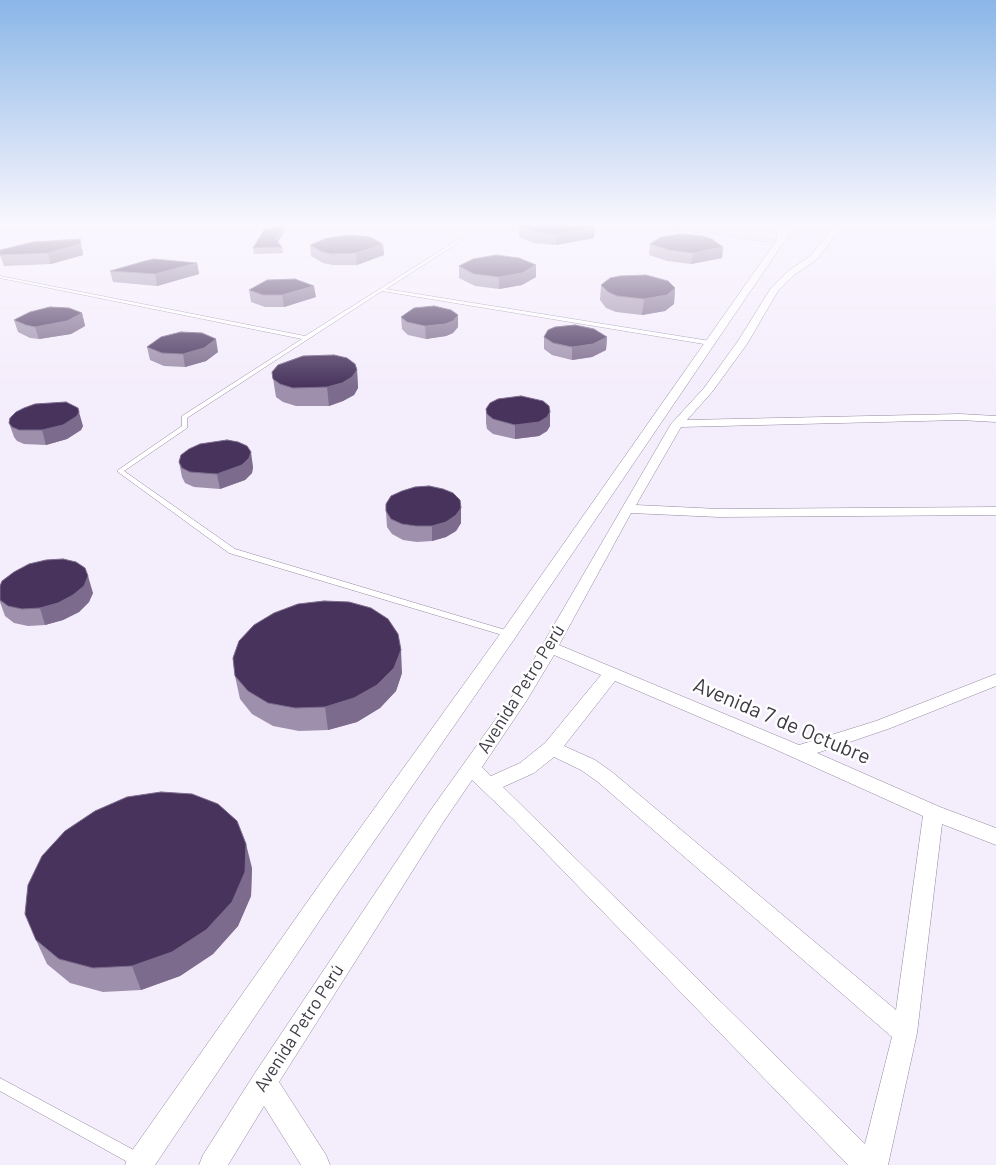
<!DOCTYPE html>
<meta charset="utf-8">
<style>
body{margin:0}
canvas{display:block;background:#f4edfc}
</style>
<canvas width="996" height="1165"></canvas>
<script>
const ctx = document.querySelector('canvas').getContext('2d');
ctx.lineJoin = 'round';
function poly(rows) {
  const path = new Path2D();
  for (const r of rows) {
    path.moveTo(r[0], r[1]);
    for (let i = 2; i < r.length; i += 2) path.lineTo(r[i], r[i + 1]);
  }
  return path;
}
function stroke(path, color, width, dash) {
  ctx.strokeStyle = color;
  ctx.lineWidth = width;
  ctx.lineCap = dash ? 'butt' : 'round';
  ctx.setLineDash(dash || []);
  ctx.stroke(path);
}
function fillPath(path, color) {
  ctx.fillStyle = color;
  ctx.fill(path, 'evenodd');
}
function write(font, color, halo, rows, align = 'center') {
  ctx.font = font + ' Barlow,sans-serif';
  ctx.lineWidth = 5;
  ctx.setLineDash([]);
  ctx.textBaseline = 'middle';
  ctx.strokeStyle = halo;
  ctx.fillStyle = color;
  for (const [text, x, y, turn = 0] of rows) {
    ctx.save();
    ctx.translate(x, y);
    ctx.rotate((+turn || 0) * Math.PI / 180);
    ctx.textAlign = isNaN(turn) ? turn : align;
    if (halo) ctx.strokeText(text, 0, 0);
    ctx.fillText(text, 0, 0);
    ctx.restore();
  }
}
const service = poly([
 [483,224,487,224,386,289,710,341,713,343,710,345,382,291,187,418,187,428,124,471,235,549,512,632,513,634,509,637,229,553,118,472,118,470,182,426,182,416,302,339,0,278,0,276,305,336,483,224],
 [635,224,643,224,778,241,775,224,779,224,782,242,780,243,635,224],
 [0,1078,143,1155,145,1160,143,1165,133,1165,0,1091,0,1078]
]);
const minor = poly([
 [788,224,796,224,515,638,338,893,155,1165,125,1165,129,1155,322,881,503,630,788,224],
 [833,224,841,224,837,234,816,260,794,275,778,291,747,344,712,392,687,420,960,414,996,416,996,422,960,420,681,427,636,505,719,509,996,507,996,515,719,517,631,513,559,645,799,745,876,721,996,674,996,686,888,729,817,753,940,807,996,828,996,845,942,824,917,1033,888,1165,848,1165,514,820,472,780,444,821,279,1082,326,1155,330,1165,301,1165,264,1106,228,1165,199,1165,203,1155,255,1073,430,811,515,692,671,424,704,388,738,341,771,288,788,271,810,256,830,232,833,224],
 [554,655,601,675,545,743,520,763,491,776,482,767,527,700,554,655],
 [615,681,770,747,923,816,896,1010,612,772,595,760,564,746,615,681],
 [554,757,581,770,598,782,892,1037,865,1144,503,787,534,773,554,757]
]);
const wall = poly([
 [283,226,284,232,278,242,282,247,283,253,254,254,253,248],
 [519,226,595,227,594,238,556,245,534,243,519,237],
 [383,244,384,255,357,265,333,265,323,263,311,256,310,245],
 [650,244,723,247,722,258,691,264,667,261,649,255],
 [83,250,83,255,51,264,4,266,0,255],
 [197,263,199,274,157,286,113,282,110,271],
 [459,266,536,277,522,285,499,289,475,286,459,278],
 [601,285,675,288,674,304,665,311,642,315,616,312,606,308,600,300],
 [249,290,316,297,284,307,265,307,251,302],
 [82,313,85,326,71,334,39,339,30,338,18,332,14,320],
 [458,315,458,327,453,333,446,336,426,339,408,335,402,329,401,317],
 [544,337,607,337,606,350,592,357,572,360,552,355,544,349],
 [147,347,218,352,206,361,185,367,164,366,150,360],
 [357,370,358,388,354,395,343,401,329,406,296,406,283,402,276,397,272,372],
 [486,409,550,426,547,431,539,436,515,439,493,434,487,429,486,423],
 [9,423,83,426,81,430,67,439,46,445,24,444,17,441,14,437],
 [179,462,253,467,252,473,245,480,220,489,194,487,185,483,182,477],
 [461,508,461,523,456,531,446,537,432,541,417,542,403,540,392,534,387,527,386,511],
 [0,586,93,593,89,602,79,612,63,620,45,625,28,626,14,623,5,616,0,602],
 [402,673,396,691,380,708,357,722,328,730,299,731,273,726,252,714,240,699,235,676],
 [252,868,251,896,238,926,213,954,180,976,141,990,103,992,70,983,47,964,36,940]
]);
const shadedWall = poly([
 [283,226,284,232,276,246,275,239],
 [595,227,594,238,556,245,556,234],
 [80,239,83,255,51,264,48,253],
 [383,244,384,255,357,265,356,253],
 [723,247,722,258,691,264,693,253],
 [197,263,199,274,157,286,155,274],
 [536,265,536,277,522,285,499,289,499,277],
 [314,286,316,297,284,307,282,295],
 [675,288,674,304,665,311,642,315,644,299],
 [82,313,85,326,71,334,39,339,35,327],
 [458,315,458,327,453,333,446,336,426,339,425,326],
 [607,337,606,350,592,357,572,360,572,347],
 [216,339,218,352,206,361,185,367,183,354],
 [357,370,358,388,354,395,343,401,329,406,327,387],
 [79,412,83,426,81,430,67,439,46,445,42,430],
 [550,412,550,426,547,431,539,436,515,439,515,425],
 [251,452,253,467,252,473,245,480,220,489,217,474],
 [461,508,461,523,456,531,446,537,432,541,432,526],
 [88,576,93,593,89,602,79,612,63,620,45,625,40,608],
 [401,650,402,673,396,691,380,708,357,722,328,730,325,707],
 [246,844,252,868,251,896,238,926,213,954,180,976,141,990,132,966]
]);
const building = poly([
 [523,224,585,224,595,227,556,234,534,232,519,226,523,224],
 [283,226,275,239,282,247,253,248,264,230,283,226],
 [680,234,703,236,712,239,723,247,693,253,669,250,650,244,661,237,680,234],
 [349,235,370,237,383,244,356,253,332,254,322,252,310,245,327,238,349,235],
 [80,239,81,244,48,253,0,255,0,250,33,242,80,239],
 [496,255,519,258,536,265,522,273,499,277,474,274,459,266,473,259,496,255],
 [154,259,197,263,155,274,110,271,145,261,154,259],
 [646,275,668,281,675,288,667,295,644,299,617,296,608,292,601,285,610,278,620,276,646,275],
 [295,279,314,286,282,295,263,295,249,290,267,280,295,279],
 [434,306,451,310,458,315,453,321,445,324,425,326,407,322,401,317,414,308,434,306],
 [50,307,69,308,82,313,67,321,35,327,26,325,14,320,30,312,50,307],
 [575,325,594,329,607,337,593,344,572,347,553,343,544,337,548,330,555,327,575,325],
 [181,332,202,333,216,339,204,348,183,354,162,353,147,347,161,337,181,332],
 [334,355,347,358,355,364,357,370,352,377,342,383,327,387,293,388,280,384,273,379,272,372,278,365,303,356,334,355],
 [521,396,543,401,549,406,550,412,547,417,539,422,515,425,493,419,487,414,486,409,490,403,498,399,521,396],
 [66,402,78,408,79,412,77,416,63,425,42,430,19,430,12,427,9,423,10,418,16,412,24,408,35,404,66,402],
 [227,440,238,442,247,446,251,452,249,458,242,465,217,474,190,472,182,468,179,462,181,455,189,449,200,444,227,440],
 [429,486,443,489,453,493,460,500,461,508,456,515,446,522,432,526,416,526,402,524,391,519,386,511,386,504,391,496,402,491,415,487,429,486],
 [63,559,76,562,85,568,88,576,84,586,73,595,58,603,40,608,22,609,8,606,0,600,0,586,2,581,14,572,29,564,46,560,63,559],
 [324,601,349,602,371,608,388,619,398,634,401,650,394,668,377,685,354,698,325,707,295,708,268,703,248,691,235,676,233,658,239,641,254,625,274,613,298,604,324,601],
 [161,792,192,794,218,804,237,821,246,844,245,872,232,902,206,930,172,952,132,966,93,968,59,959,36,940,25,914,28,885,42,856,65,831,95,811,127,797,161,792]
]);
const streetNames = [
 ["Avenida Petro Perú",521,689,-58],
 ["Avenida Petro Perú",299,1028,-57]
];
const nearStreetnames = [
 ["Avenida 7 de Octubre",782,721,23]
];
stroke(service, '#93899f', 1);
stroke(minor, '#93899f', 1);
fillPath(service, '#fff');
fillPath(minor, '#fff');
fillPath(wall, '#9e90ac');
fillPath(shadedWall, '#7c6b8c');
fillPath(building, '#48335c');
stroke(building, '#7c6b8c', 1);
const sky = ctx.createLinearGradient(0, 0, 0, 387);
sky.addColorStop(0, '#8ab6e7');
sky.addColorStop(0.58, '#faf7fe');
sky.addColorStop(1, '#faf7fe00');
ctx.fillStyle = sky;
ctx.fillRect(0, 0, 996, 387);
write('18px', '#3e3a43', '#fefefe', streetNames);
write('21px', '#3e3a43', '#fefefe', nearStreetnames);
</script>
